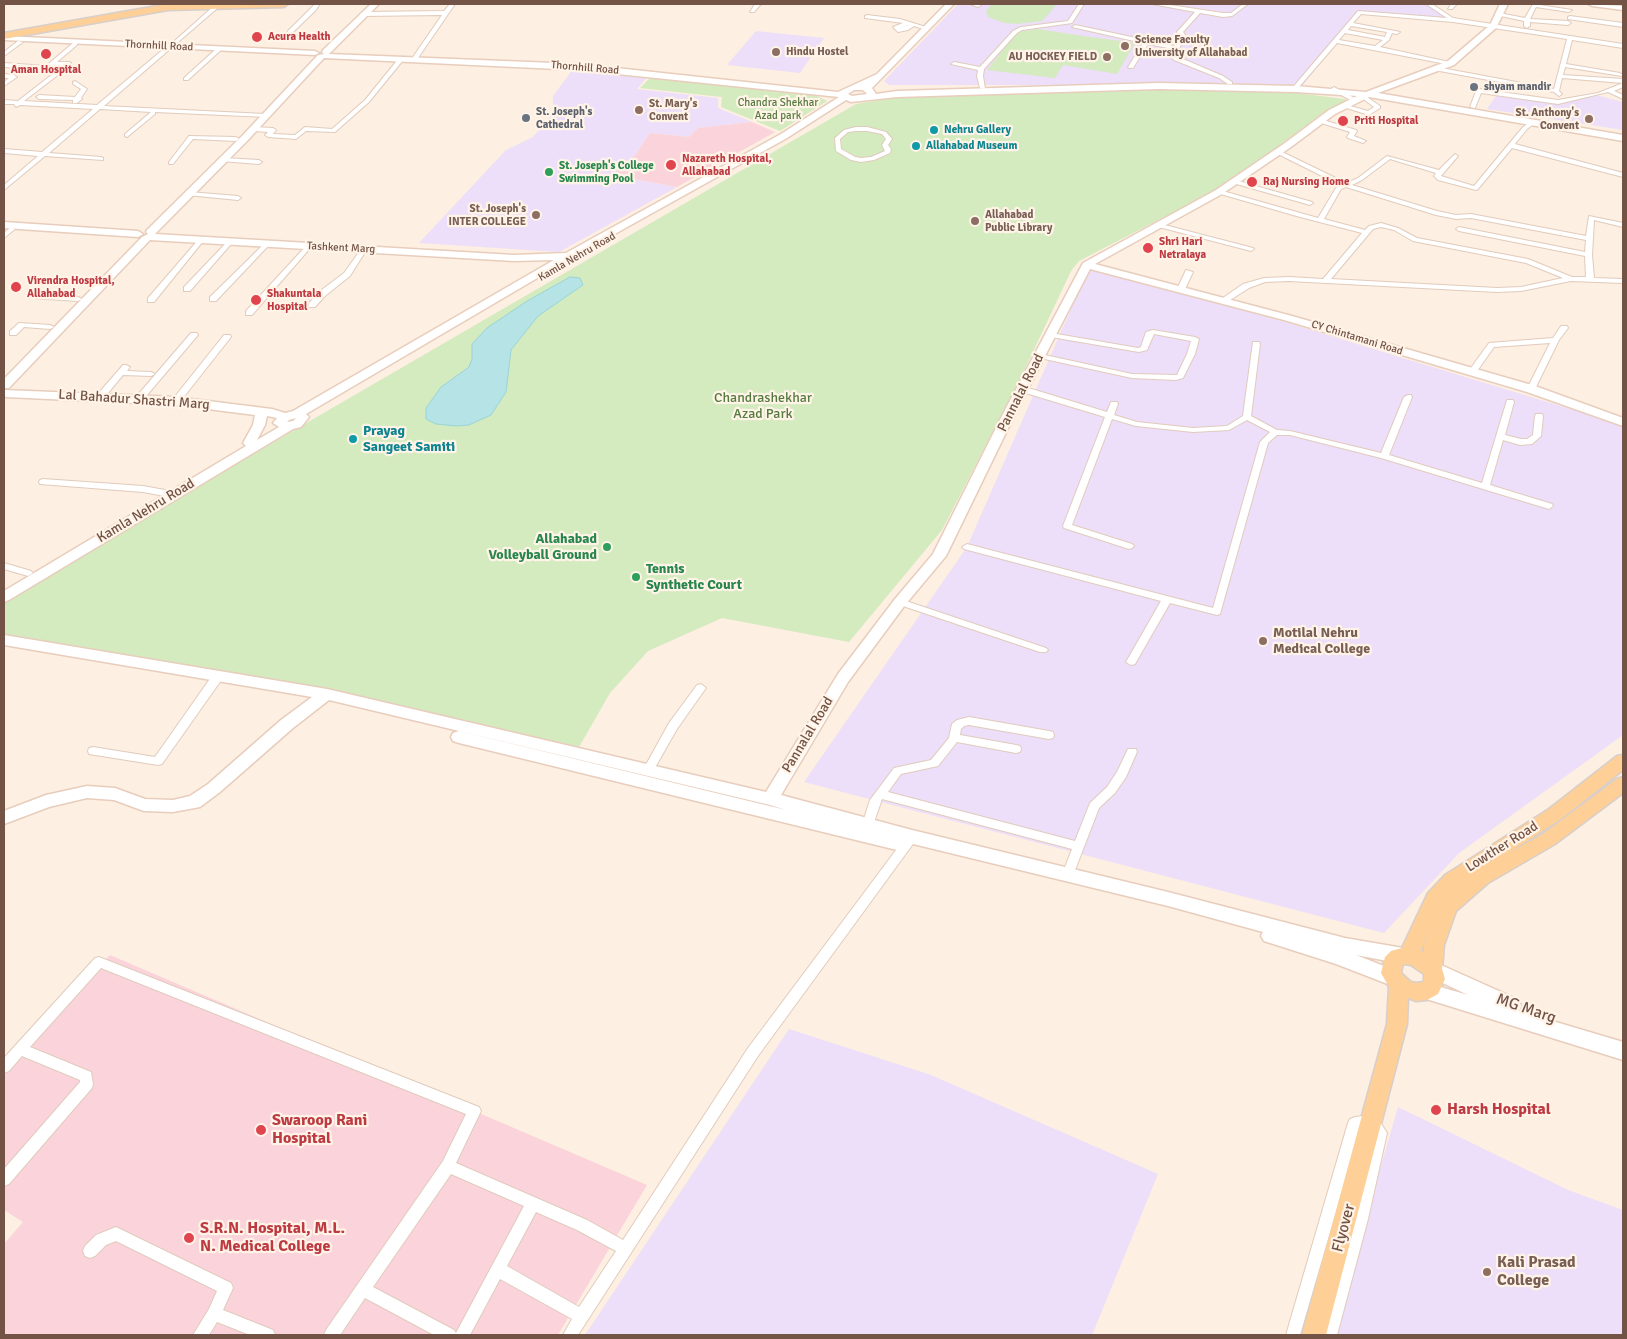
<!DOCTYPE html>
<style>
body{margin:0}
#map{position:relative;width:1627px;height:1339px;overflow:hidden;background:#fdefe1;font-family:Signika,sans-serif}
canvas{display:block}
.frame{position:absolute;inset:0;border:5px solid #745347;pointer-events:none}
</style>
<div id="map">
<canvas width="1627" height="1339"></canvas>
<div class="frame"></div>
</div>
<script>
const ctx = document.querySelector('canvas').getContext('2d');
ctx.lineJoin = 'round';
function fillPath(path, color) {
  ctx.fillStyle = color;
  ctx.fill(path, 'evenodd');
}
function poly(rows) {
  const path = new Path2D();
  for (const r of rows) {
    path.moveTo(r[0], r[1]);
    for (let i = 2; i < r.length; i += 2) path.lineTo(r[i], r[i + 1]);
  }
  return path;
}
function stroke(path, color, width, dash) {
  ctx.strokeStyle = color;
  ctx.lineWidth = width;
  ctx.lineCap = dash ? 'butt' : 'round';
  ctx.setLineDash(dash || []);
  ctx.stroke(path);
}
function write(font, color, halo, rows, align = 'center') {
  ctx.font = font + ' Signika,sans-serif';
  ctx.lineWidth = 4.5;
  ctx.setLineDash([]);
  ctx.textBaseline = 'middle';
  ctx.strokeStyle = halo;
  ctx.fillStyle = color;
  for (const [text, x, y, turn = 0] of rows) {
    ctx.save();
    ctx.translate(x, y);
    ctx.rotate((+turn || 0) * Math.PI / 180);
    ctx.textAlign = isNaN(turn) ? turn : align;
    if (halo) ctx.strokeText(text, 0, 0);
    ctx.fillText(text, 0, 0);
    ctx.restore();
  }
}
const education = poly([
 [958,4,1430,4,1453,19,1356,13,1350,24,1300,89,1154,85,889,85,884,81],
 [756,31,824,38,800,73,727,65],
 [574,68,648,76,637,89,718,98,718,108,752,122,698,128,689,137,650,133,636,154,613,175,677,187,559,252,419,243,506,150,533,137,553,113,553,96],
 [1498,93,1557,102,1596,95,1623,102,1623,130,1487,109],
 [1091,263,1623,425,1623,735,1459,853,1384,933,804,782,967,547],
 [789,1029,931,1075,1158,1174,1092,1335,585,1335],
 [1398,1107,1568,1190,1623,1210,1623,1335,1332,1335]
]);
const medical = poly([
 [752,122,775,132,677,187,613,175,636,154,650,133,689,137,698,128],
 [110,955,647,1185,558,1335,4,1335,4,1244,23,1222,4,1210,4,1075]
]);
const green = poly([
 [992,4,1057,4,1042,21,1017,24,1004,23,988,17,986,11],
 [1038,29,1083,36,1135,43,1117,74,1063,65,1055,78,987,70,1017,32],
 [652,76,817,96,827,101,780,131,721,107,722,97,640,88],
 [1162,88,1212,88,1289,92,1344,99,1350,102,1324,112,1228,184,1079,261,1071,271,1023,373,942,530,849,642,722,618,648,651,610,693,579,747,320,688,4,636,4,604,160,508,856,104,898,97]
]);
const water = poly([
 [570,277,580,278,583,285,538,316,511,350,506,392,491,415,469,425,456,426,436,424,426,419,426,408,441,387,469,367,472,359,472,344,487,328,527,301,570,277]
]);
const street = poly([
 [216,4,221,5,104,106,265,114,268,116,267,117,155,112,155,114,127,137,125,136,125,134,151,112,100,109,49,153,101,157,103,158,103,160,45,156,4,190,4,185,38,156,4,153,4,149,42,152,93,109,20,105,16,107,14,104,4,104,4,100,18,101,63,66,53,66,47,70,4,67,4,63,46,66,73,43,77,43,77,45,57,62,69,62,71,63,71,65,24,101,97,105,166,47,169,46,216,4],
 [315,4,320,4,315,11,292,33,288,33,288,31,315,4],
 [450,4,455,4,418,58,416,59,413,57,442,15,363,16,360,14,363,12,444,11,450,4],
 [755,4,761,4,754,12,750,12,755,4],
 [970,4,979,4,981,5,978,7,970,4],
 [1079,4,1084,4,1072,23,1022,30,1017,33,984,69,983,76,985,89,980,88,977,76,978,70,951,64,954,62,980,67,1013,31,1021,27,1068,21,1079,4],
 [1152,4,1163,4,1223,13,1231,13,1243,4,1248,4,1232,16,1223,17,1200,13,1183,32,1185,35,1176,56,1223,76,1232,82,1232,84,1228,84,1219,78,1174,60,1170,56,1173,49,1148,44,1133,68,1129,68,1128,67,1143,43,1072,27,1075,25,1174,46,1179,35,1177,32,1195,12,1152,4],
 [1426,4,1432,4,1453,18,1623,44,1623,48,1572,40,1566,64,1620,73,1623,75,1622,76,1565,67,1563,75,1623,79,1623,83,1562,78,1559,91,1562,94,1559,96,1554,92,1434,70,1434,68,1436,67,1554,89,1567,39,1453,22,1361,14,1353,23,1400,32,1397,34,1392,33,1389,40,1380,47,1454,63,1451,65,1337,43,1299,87,1294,86,1358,11,1447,18,1426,4],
 [1351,26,1387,32,1385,37,1348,30,1351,26],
 [1345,33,1383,40,1375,46,1339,40,1345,33],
 [1451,4,1457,4,1452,9,1448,9,1451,4],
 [1533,4,1572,10,1569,12,1536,7,1530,19,1568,21,1571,23,1568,25,1530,22,1530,26,1527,28,1524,26,1524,21,1496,15,1499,13,1525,18,1533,4],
 [867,15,900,19,929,28,926,30,914,26,908,30,898,32,893,27,903,23,865,18,865,16,867,15],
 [908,25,909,25,899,28,908,25],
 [1570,16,1623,23,1623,27,1568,19,1568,17,1570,16],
 [18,41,23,42,4,56,4,52,18,41],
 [216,49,221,50,188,80,184,80,184,78,216,49],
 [399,58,404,59,369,102,335,132,306,131,296,139,268,137,265,135,268,132,254,131,251,129,254,127,273,128,276,130,273,134,295,135,305,127,332,129,365,100,399,58],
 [4,74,14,75,17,77,4,86,4,82,9,78,4,78,4,74],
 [75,81,87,89,81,98,82,99,77,103,73,103,73,100,39,99,36,97,39,95,75,97,81,89,73,84,73,82,75,81],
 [1623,83,1623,87,1614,91,1623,95,1623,99,1608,92,1558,104,1481,93,1475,108,1470,107,1476,91,1479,89,1558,100,1598,93,1623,83],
 [1334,87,1358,100,1359,101,1354,102,1332,90,1331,89,1334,87],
 [1364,95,1380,106,1380,108,1369,115,1340,106,1343,104,1368,111,1374,107,1362,98,1362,96,1364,95],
 [1320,119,1356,130,1357,131,1354,136,1366,141,1363,143,1348,138,1347,137,1350,132,1318,122,1318,120,1320,119],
 [1533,120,1535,121,1535,123,1527,129,1515,144,1623,173,1623,177,1512,148,1478,189,1476,190,1438,180,1434,176,1436,173,1390,159,1362,180,1352,185,1437,211,1456,215,1471,214,1586,236,1589,216,1623,223,1623,227,1594,220,1592,255,1594,278,1623,279,1623,283,1571,281,1521,291,1497,292,1289,281,1265,282,1249,288,1227,302,1220,300,1243,284,1264,278,1289,277,1323,279,1362,233,1300,217,1217,193,1217,191,1219,190,1318,218,1336,188,1340,185,1276,153,1276,151,1280,151,1346,183,1358,178,1387,156,1439,170,1455,154,1458,156,1441,176,1474,186,1523,127,1533,120],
 [1346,187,1436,215,1456,219,1471,218,1586,240,1585,252,1459,227,1456,229,1459,231,1585,256,1586,277,1572,277,1528,259,1417,238,1398,228,1381,223,1369,226,1365,230,1324,219,1341,189,1346,187],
 [1381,227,1394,230,1413,241,1526,263,1563,278,1521,287,1497,288,1331,279,1373,229,1381,227],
 [856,127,867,127,886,132,892,139,888,145,891,149,890,153,874,160,861,162,851,160,836,151,835,138,844,130,856,127],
 [856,131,867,131,882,134,886,139,882,145,885,151,871,157,861,158,855,157,841,149,840,139,848,132,856,131],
 [189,136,236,137,239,139,236,141,193,139,173,164,169,164,169,162,189,136],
 [223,158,259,160,262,162,259,164,221,161,221,159,223,158],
 [1235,180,1312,202,1313,203,1310,205,1233,183,1233,181,1235,180],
 [189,192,238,196,241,198,238,200,187,195,187,193,189,192],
 [1157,223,1253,248,1254,249,1251,251,1155,226,1154,225,1157,223],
 [10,228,15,229,4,238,4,233,10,228],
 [199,239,204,240,154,302,148,302,148,298,199,239],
 [230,240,233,242,232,243,190,291,184,291,184,287,228,241,230,240],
 [265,243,270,244,216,301,210,301,210,297,265,243],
 [307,245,312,246,252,315,246,315,246,311,307,245],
 [362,248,367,249,350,276,325,296,315,307,309,307,309,303,319,292,344,273,362,248],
 [1186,270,1193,272,1184,291,1178,291,1177,289,1186,270],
 [29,294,78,297,82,299,78,301,32,298,29,298,29,294],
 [19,323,50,325,54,327,50,329,24,327,16,335,10,335,10,331,19,323],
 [1561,326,1567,326,1568,328,1559,340,1534,391,1531,391,1527,389,1550,343,1494,347,1475,374,1472,374,1468,372,1489,343,1553,338,1561,326],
 [1153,330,1195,337,1199,339,1195,354,1183,378,1176,380,1132,378,1040,358,1036,356,1040,354,1132,374,1177,375,1187,354,1191,341,1154,334,1147,350,1139,352,1051,337,1047,335,1051,333,1138,348,1141,347,1146,332,1153,330],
 [191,333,197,333,198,335,142,401,136,401,136,397,191,333],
 [224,335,230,335,231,337,179,403,173,403,173,399,224,335],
 [1253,342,1259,342,1260,344,1251,416,1277,430,1290,431,1381,453,1404,397,1408,395,1411,395,1412,397,1389,455,1482,483,1507,400,1513,400,1514,402,1505,435,1521,439,1527,439,1533,435,1535,416,1536,414,1542,414,1543,416,1541,436,1532,444,1520,445,1503,440,1490,485,1552,504,1553,506,1549,509,1381,458,1290,435,1277,435,1268,443,1220,614,1217,615,1170,603,1135,664,1131,665,1126,662,1161,601,964,549,962,547,967,544,1213,608,1260,442,1270,432,1247,420,1229,430,1193,432,1136,426,1112,419,1072,525,1132,544,1134,546,1132,548,1129,549,1064,528,1063,526,1105,417,1019,391,1018,389,1022,387,1025,387,1107,412,1111,402,1117,402,1118,404,1114,415,1137,422,1193,428,1227,426,1243,416,1253,342],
 [123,365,126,365,130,367,127,371,151,372,155,374,151,376,123,375,103,399,97,399,97,395,123,365],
 [43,479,143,486,165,490,169,493,165,496,143,492,40,484,39,482,40,480,43,479],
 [4,563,31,571,33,573,28,576,4,569,4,563],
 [900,599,1046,648,1048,650,1046,652,1040,652,897,604,895,602,897,600,900,599],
 [218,672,222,673,223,676,222,679,162,764,158,765,89,754,88,751,89,748,93,747,155,757,214,673,218,672],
 [701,684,706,688,677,729,652,773,644,773,643,770,669,723,697,685,701,684],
 [969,717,1049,731,1053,732,1054,735,1053,738,1049,739,969,725,964,726,961,729,960,735,1016,745,1020,746,1021,749,1020,752,1016,753,957,742,938,766,901,774,888,792,1075,841,1090,803,1107,787,1117,772,1128,749,1136,749,1137,752,1126,777,1115,793,1099,808,1072,878,1068,880,1064,878,1062,875,1072,849,882,799,872,828,868,829,864,828,862,825,870,800,894,768,931,760,949,738,952,724,957,720,969,717],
 [909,837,913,838,915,841,913,844,758,1056,578,1335,563,1335,572,1319,500,1279,470,1335,434,1335,365,1298,340,1335,324,1335,326,1330,443,1161,466,1114,101,968,30,1047,91,1072,93,1084,92,1088,9,1184,4,1186,4,1169,80,1082,80,1080,22,1056,9,1071,4,1073,4,1058,95,958,99,957,479,1107,481,1111,456,1163,587,1220,623,1240,748,1048,905,838,909,837],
 [451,1174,524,1206,456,1333,454,1330,373,1287,451,1174],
 [536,1212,577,1230,616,1251,579,1307,507,1266,536,1212],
 [1372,1115,1377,1117,1387,1133,1368,1219,1337,1335,1323,1335,1354,1219,1373,1134,1369,1128,1360,1129,1300,1335,1286,1335,1348,1123,1350,1119,1355,1117,1372,1115],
 [116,1227,231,1283,233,1288,223,1310,273,1330,275,1335,250,1335,217,1322,209,1335,193,1335,209,1309,217,1291,116,1241,106,1245,95,1256,90,1258,85,1256,83,1251,85,1246,96,1235,116,1227]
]);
const secondary = poly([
 [371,4,379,4,329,54,579,64,838,92,877,74,946,4,954,4,872,88,876,94,897,91,1158,83,1296,86,1366,92,1448,61,1490,25,1500,4,1508,4,1496,28,1454,65,1378,93,1623,135,1623,141,1369,97,1335,114,1291,147,1222,194,1095,264,1292,316,1535,386,1623,418,1623,426,1527,392,1284,320,1090,269,1016,412,946,556,905,605,848,682,781,795,912,830,1168,892,1345,938,1403,948,1409,951,1412,956,1409,961,1403,964,1356,955,1399,972,1402,978,1399,984,1393,986,1336,964,1264,941,1261,936,1263,932,1168,906,909,843,907,849,901,851,459,743,453,741,451,737,453,733,459,731,786,810,770,805,329,700,293,728,220,792,200,807,173,812,144,811,114,800,87,798,49,807,4,824,4,811,46,795,87,786,115,788,145,799,173,800,190,796,208,784,281,720,312,697,4,645,4,635,327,689,766,792,838,674,895,599,933,554,1004,412,1083,263,1216,190,1285,143,1329,110,1357,96,1296,92,1158,89,897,97,851,102,846,100,787,138,568,260,306,414,309,417,301,427,293,429,9,600,4,602,4,591,246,446,243,443,253,425,255,415,176,405,6,397,4,396,4,390,176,397,272,409,285,413,293,411,554,260,514,261,150,240,9,388,4,388,4,379,142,237,148,234,146,232,147,230,242,136,318,55,324,54,322,52,323,50,371,4],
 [324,58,579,70,839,97,781,134,566,253,514,255,155,234,248,140,324,58],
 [854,90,863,90,867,94,852,96,848,94,854,90],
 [267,416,277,418,273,423,279,427,257,440,265,425,267,416],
 [296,418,293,421,287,422,289,420,296,418],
 [1588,4,1623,6,1623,10,1592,6,1588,4],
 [4,36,315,51,319,53,315,55,4,40,4,36],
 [4,222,138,231,143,234,138,237,4,228,4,222],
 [1432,961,1519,1000,1521,1006,1519,1011,1623,1042,1623,1060,1420,997,1418,991,1420,985,1427,983,1468,995,1426,975,1423,969,1426,963,1432,961]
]);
const primary = poly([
 [168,4,288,4,284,7,168,10,4,39,4,33,168,4],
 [1623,755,1623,770,1561,819,1507,854,1543,834,1617,779,1623,777,1623,793,1555,844,1488,883,1456,911,1444,945,1442,969,1445,979,1438,994,1427,1000,1416,1001,1408,998,1407,1024,1326,1335,1302,1335,1387,1024,1389,987,1381,973,1385,957,1391,951,1402,948,1428,893,1445,875,1549,809,1617,756,1623,755],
 [1433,922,1424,945,1424,952,1421,951,1433,922],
 [1403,964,1411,965,1424,974,1424,982,1416,983,1411,982,1403,975,1401,972,1403,964]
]);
const markers = [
 [257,37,6,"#e0444e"],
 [1125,46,5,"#8d6e63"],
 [776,52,5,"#8d6e63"],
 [46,54,6,"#e0444e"],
 [1107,57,5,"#8d6e63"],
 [1474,87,5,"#6b7280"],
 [639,110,5,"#8d6e63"],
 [526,118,5,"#6b7280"],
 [1589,119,5,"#8d6e63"],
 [1343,121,6,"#e0444e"],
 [934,130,5,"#0f9aa8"],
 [916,146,5,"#0f9aa8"],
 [671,165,6,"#e0444e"],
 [549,172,5,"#2e9e5b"],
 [1252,182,6,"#e0444e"],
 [536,215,5,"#8d6e63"],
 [975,221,5,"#8d6e63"],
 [1148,248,6,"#e0444e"],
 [16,287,6,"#e0444e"],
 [256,300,6,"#e0444e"],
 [353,439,5,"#0f9aa8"],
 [607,547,5,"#2e9e5b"],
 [636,577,5,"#2e9e5b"],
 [1263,641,5,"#8d6e63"],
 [1436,1110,6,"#e0444e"],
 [261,1130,6,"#e0444e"],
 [189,1238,6,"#e0444e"],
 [1487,1272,5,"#8d6e63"]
];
const farHealthnames = [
 ["Acura Health",268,37],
 ["Aman Hospital",46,70,"center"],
 ["Priti Hospital",1354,121],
 ["Nazareth Hospital,",682,159],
 ["Allahabad",682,172],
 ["Raj Nursing Home",1263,182],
 ["Shri Hari",1159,242],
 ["Netralaya",1159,255],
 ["Virendra Hospital,",27,281],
 ["Allahabad",27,294],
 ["Shakuntala",267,294],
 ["Hospital",267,307]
];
const farEducationnames = [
 ["Science Faculty",1135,40],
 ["University of Allahabad",1135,53],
 ["Hindu Hostel",786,52],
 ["AU HOCKEY FIELD",1097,57,"right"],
 ["St. Mary's",649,104],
 ["Convent",649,117],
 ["St. Anthony's",1579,113,"right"],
 ["Convent",1579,126,"right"],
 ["St. Joseph's",526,209,"right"],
 ["INTER COLLEGE",526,222,"right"],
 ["Allahabad",985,215],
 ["Public Library",985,228]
];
const farStreetnames = [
 ["Thornhill Road",159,46,3],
 ["Thornhill Road",585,68,5],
 ["Tashkent Marg",341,248,3],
 ["Kamla Nehru Road",577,257,-30],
 ["CY Chintamani Road",1357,338,17]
];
const farWorshipnames = [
 ["shyam mandir",1484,87],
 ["St. Joseph's",536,112],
 ["Cathedral",536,125]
];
const farParknames = [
 ["Chandra Shekhar",778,103],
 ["Azad park",778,116]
];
const farCulturenames = [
 ["Nehru Gallery",944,130],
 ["Allahabad Museum",926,146]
];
const farLeisurenames = [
 ["St. Joseph's College",559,166],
 ["Swimming Pool",559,179]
];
const streetNames = [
 ["Pannalal Road",1021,393,-63],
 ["Lal Bahadur Shastri Marg",134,400,4],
 ["Kamla Nehru Road",146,511,-31],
 ["Pannalal Road",808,735,-59],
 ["Lowther Road",1502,847,-32]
];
const parkNames = [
 ["Chandrashekhar",763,398],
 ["Azad Park",763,414]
];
const cultureNames = [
 ["Prayag",363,431],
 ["Sangeet Samiti",363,447]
];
const leisureNames = [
 ["Allahabad",597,539],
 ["Volleyball Ground",597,555],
 ["Tennis",646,569,"left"],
 ["Synthetic Court",646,585,"left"]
];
const educationNames = [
 ["Motilal Nehru",1273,633],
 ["Medical College",1273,649]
];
const nearStreetnames = [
 ["MG Marg",1526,1009,19],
 ["Flyover",1344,1228,-75]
];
const nearHealthnames = [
 ["Harsh Hospital",1447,1110],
 ["Swaroop Rani",272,1121],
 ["Hospital",272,1139],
 ["S.R.N. Hospital, M.L.",200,1229],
 ["N. Medical College",200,1247]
];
const nearEducationnames = [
 ["Kali Prasad",1497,1263],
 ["College",1497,1281]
];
fillPath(education, '#eddef9');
fillPath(medical, '#fbd3db');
fillPath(green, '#d4eabf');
fillPath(water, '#b5e3e6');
stroke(water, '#9bd4d8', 1);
stroke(street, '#e1cbbc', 2);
stroke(secondary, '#e8cdbc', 3);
stroke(primary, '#d8cfcb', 3);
fillPath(street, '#fff');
fillPath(secondary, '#fff');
fillPath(primary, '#fecf97');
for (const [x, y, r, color] of markers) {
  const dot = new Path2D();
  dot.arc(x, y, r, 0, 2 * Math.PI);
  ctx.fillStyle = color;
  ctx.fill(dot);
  stroke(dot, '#fff4e7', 2);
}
write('bold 11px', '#be3a42', '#fff4e7', farHealthnames, 'left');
write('bold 11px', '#785e54', '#fff4e7', farEducationnames, 'left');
write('11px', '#745347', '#fff4e7', farStreetnames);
write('bold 11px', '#5b616d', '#fff4e7', farWorshipnames, 'left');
write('11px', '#557a3f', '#fff4e7', farParknames);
write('bold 11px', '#0d838f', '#fff4e7', farCulturenames, 'left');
write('bold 11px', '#27864d', '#fff4e7', farLeisurenames, 'left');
write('14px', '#745347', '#fff4e7', streetNames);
write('14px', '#557a3f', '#fff4e7', parkNames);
write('bold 14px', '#0d838f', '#fff4e7', cultureNames, 'left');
write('bold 14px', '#27864d', '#fff4e7', leisureNames, 'right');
write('bold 14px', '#785e54', '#fff4e7', educationNames, 'left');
write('16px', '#745347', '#fff4e7', nearStreetnames);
write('bold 16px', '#be3a42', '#fff4e7', nearHealthnames, 'left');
write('bold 16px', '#785e54', '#fff4e7', nearEducationnames, 'left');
</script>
